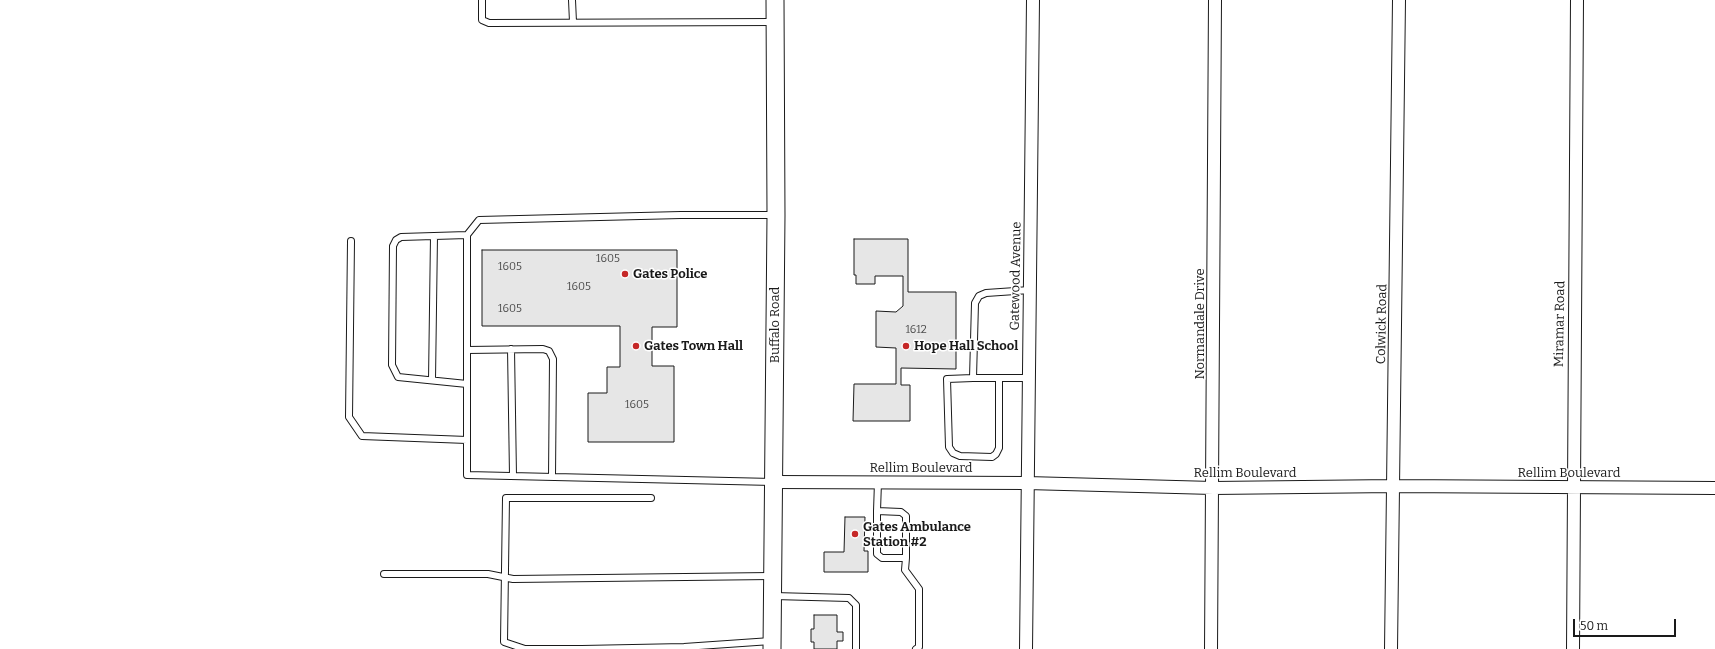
<!DOCTYPE html>
<style>
body{margin:0}
#map{position:relative;width:1715px;height:649px;overflow:hidden;background:#fff;font-family:Bitter,serif}
canvas{display:block}
.scale{position:absolute;left:1573px;top:619px;width:103px;height:18px;box-sizing:border-box;border:2px solid #1a1a1a;border-top:0;padding-left:5px;font-size:12px;line-height:14px;white-space:nowrap;color:#1a1a1a;-webkit-text-stroke:3px #fff;paint-order:stroke}
</style>
<div id="map">
<canvas width="1715" height="649"></canvas>
<div class="scale">50 m</div>
</div>
<script>
const ctx = document.querySelector('canvas').getContext('2d');
ctx.lineJoin = 'round';
function fillPath(path, color) {
  ctx.fillStyle = color;
  ctx.fill(path, 'evenodd');
}
function poly(rows) {
  const path = new Path2D();
  for (const r of rows) {
    path.moveTo(r[0], r[1]);
    for (let i = 2; i < r.length; i += 2) path.lineTo(r[i], r[i + 1]);
  }
  return path;
}
function stroke(path, color, width, dash) {
  ctx.strokeStyle = color;
  ctx.lineWidth = width;
  ctx.lineCap = dash ? 'butt' : 'round';
  ctx.setLineDash(dash || []);
  ctx.stroke(path);
}
function write(font, color, halo, rows, align = 'center') {
  ctx.font = font + ' Bitter,serif';
  ctx.lineWidth = 3;
  ctx.setLineDash([]);
  ctx.textBaseline = 'middle';
  ctx.strokeStyle = halo;
  ctx.fillStyle = color;
  for (const [text, x, y, turn = 0] of rows) {
    ctx.save();
    ctx.translate(x, y);
    ctx.rotate((+turn || 0) * Math.PI / 180);
    ctx.textAlign = isNaN(turn) ? turn : align;
    if (halo) ctx.strokeText(text, 0, 0);
    ctx.fillText(text, 0, 0);
    ctx.restore();
  }
}
const building = poly([
 [854,239,908,239,908,292,956,292,956,369,901,368,901,385,910,385,910,421,853,421,854,384,896,384,896,348,876,347,876,311,896,312,903,306,903,276,875,276,875,284,856,284,856,275,854,275,854,239],
 [482,250,677,250,677,327,652,327,652,366,674,366,674,442,588,442,588,393,607,393,607,367,620,367,620,326,482,326,482,250],
 [845,517,865,517,864,551,868,551,868,572,824,572,824,552,844,552,845,517],
 [814,615,837,615,837,632,843,632,843,641,837,641,837,649,814,649,814,642,811,642,811,629,814,629,814,615]
]);
const service = poly([
 [482,0,482,20,489,23,774,22],
 [572,0,573,22],
 [467,235,401,237,396,240,393,246,392,365,398,377,467,384],
 [351,241,349,417,362,436,467,440],
 [511,349,513,476],
 [467,350,543,349,549,351,553,359,552,477],
 [973,378,975,303,979,296,986,293,1030,290],
 [999,378,999,448,996,454,992,457,960,456,953,453,949,447,947,379,973,378,1029,378],
 [432,380,434,236],
 [773,482,467,475,467,235,479,220,681,215,774,215],
 [651,498,506,498,504,642,525,649,582,649,684,647,771,641],
 [877,511,878,482],
 [906,558,882,558,877,554,877,511,901,512,906,516,906,558,905,570,919,589,919,647,916,649],
 [384,574,488,574,513,579,771,576],
 [774,596,849,598,856,605,856,649]
]);
const minor = poly([
 [774,482,1027,483,1213,488,1394,486,1715,488],
 [1026,649,1033,0],
 [1211,649,1215,0],
 [1391,649,1399,0],
 [1573,649,1577,0]
]);
const secondary = poly([
 [772,649,776,215,775,0]
]);
const markers = [
 [625,274,4,"#c62828"],
 [636,346,4,"#c62828"],
 [906,346,4,"#c62828"],
 [855,534,4,"#c62828"]
];
const numberNames = [
 ["1605",608,259],
 ["1605",510,267],
 ["1605",579,287],
 ["1605",510,309],
 ["1612",916,330],
 ["1605",637,405]
];
const poiNames = [
 ["Gates Police",633,274],
 ["Gates Town Hall",644,346],
 ["Hope Hall School",914,346],
 ["Gates Ambulance",863,527],
 ["Station #2",863,542]
];
const streetNames = [
 ["Gatewood Avenue",1016,276,-89],
 ["Normandale Drive",1200,324,-90],
 ["Colwick Road",1382,324,-89],
 ["Miramar Road",1560,324,-89],
 ["Buffalo Road",775,325,-90],
 ["Rellim Boulevard",921,468],
 ["Rellim Boulevard",1245,473],
 ["Rellim Boulevard",1569,473]
];
fillPath(building, '#e6e6e6');
stroke(building, '#1a1a1a', 1);
stroke(service, '#1a1a1a', 8);
stroke(minor, '#1a1a1a', 14);
stroke(secondary, '#1a1a1a', 19);
stroke(service, '#fff', 6);
stroke(minor, '#fff', 12);
stroke(secondary, '#fff', 17);
for (const [x, y, r, color] of markers) {
  const dot = new Path2D();
  dot.arc(x, y, r, 0, 2 * Math.PI);
  ctx.fillStyle = color;
  ctx.fill(dot);
  stroke(dot, '#fff', 1.5);
}
write('11px', '#4d4d4d', null, numberNames);
write('bold 13px', '#1a1a1a', '#fff', poiNames, 'left');
write('13px', '#1a1a1a', '#fff', streetNames);
</script>
